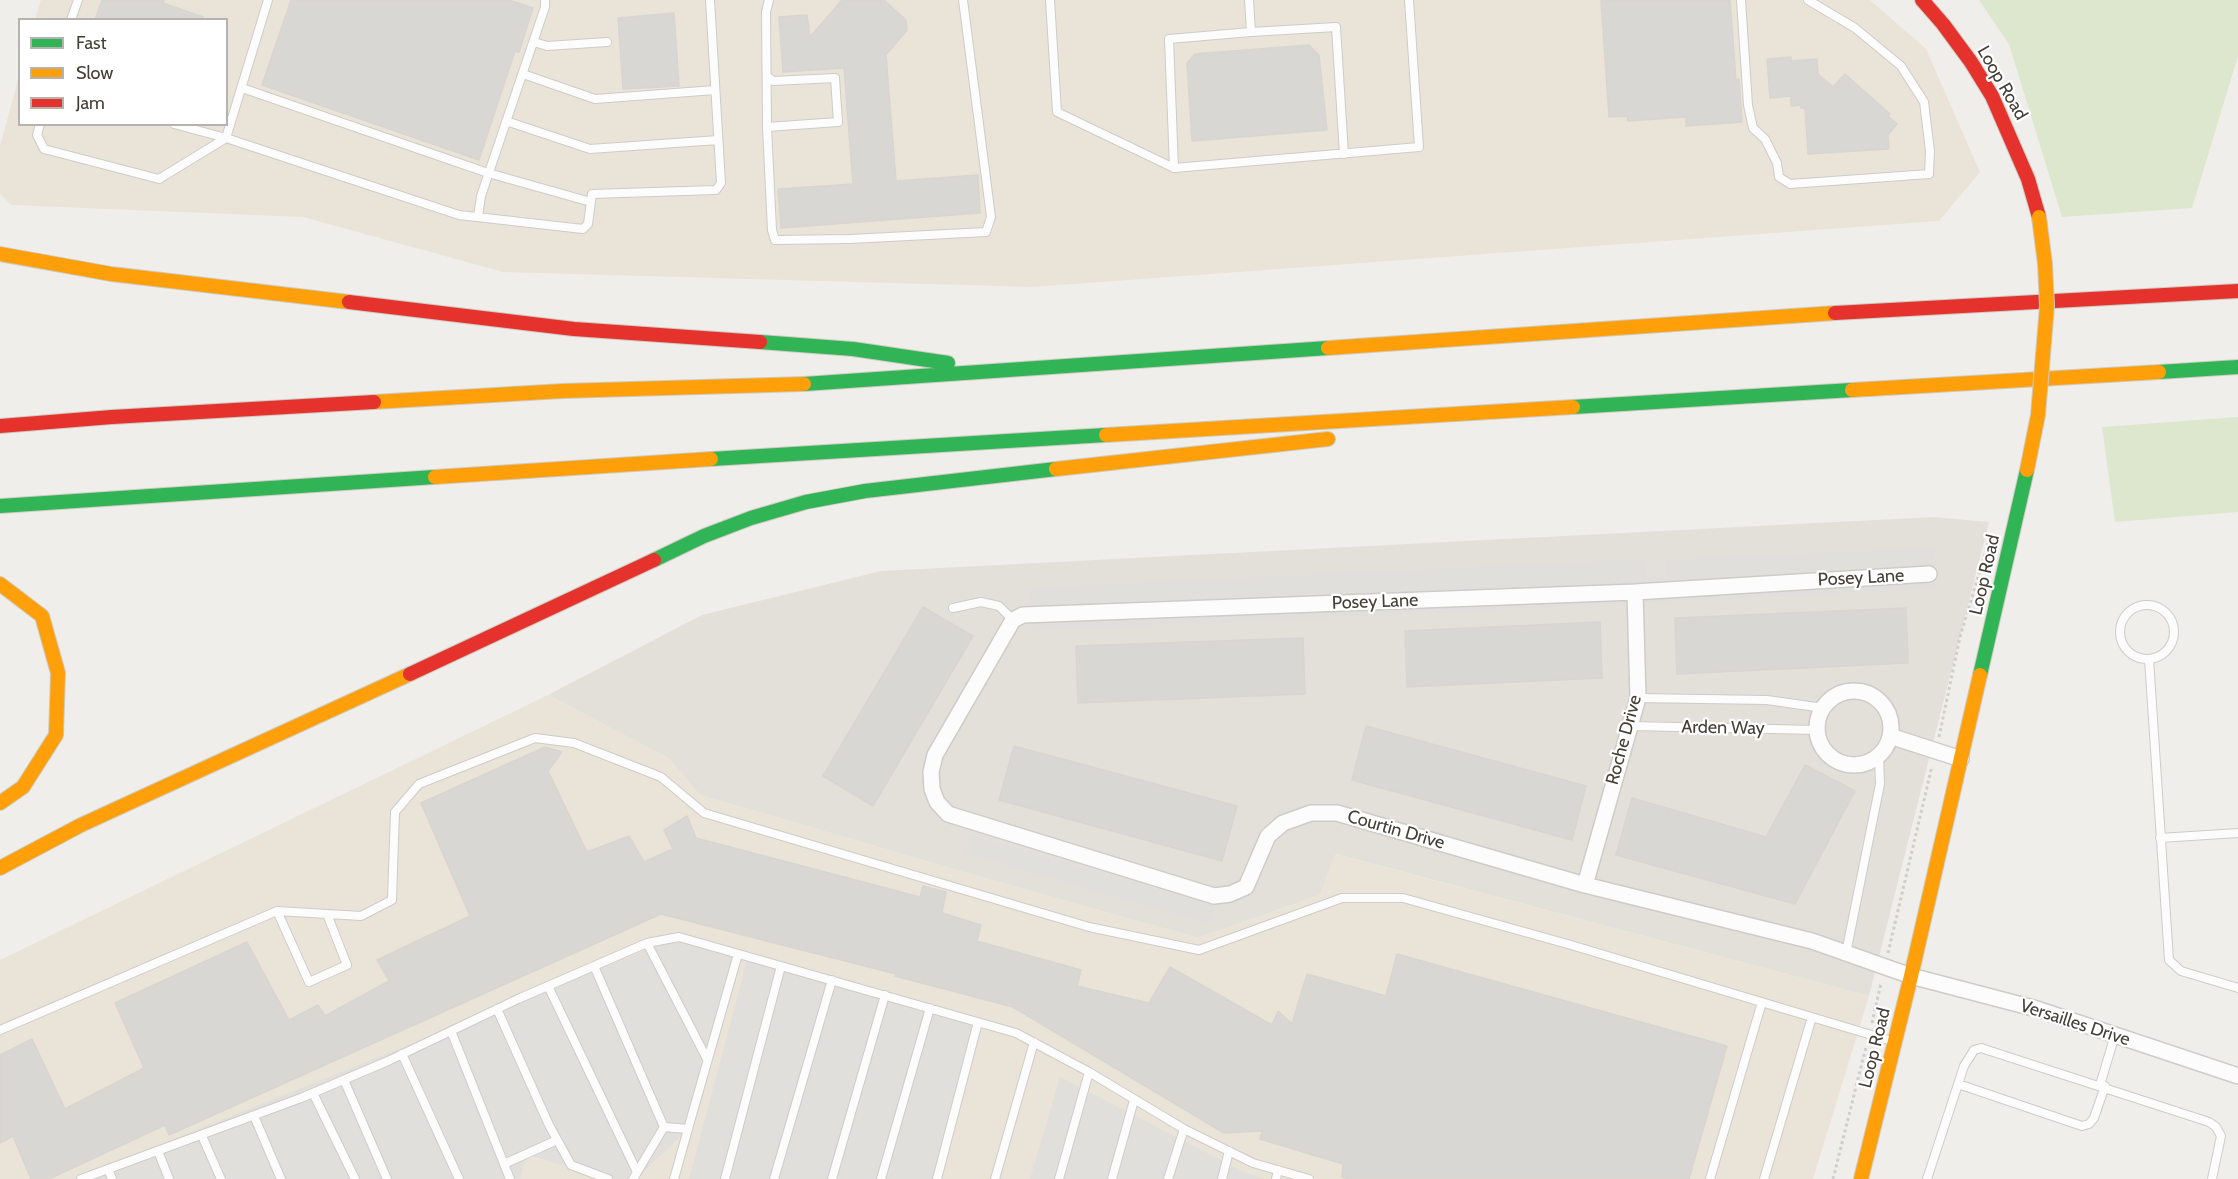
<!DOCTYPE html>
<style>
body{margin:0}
#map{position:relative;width:2238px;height:1179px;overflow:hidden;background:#f0eeea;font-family:Cabin,sans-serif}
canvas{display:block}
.legend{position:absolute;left:18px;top:18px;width:210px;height:108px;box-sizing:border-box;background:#fff;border:2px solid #b4b3af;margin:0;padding:8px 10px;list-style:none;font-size:18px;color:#444038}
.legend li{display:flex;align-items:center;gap:12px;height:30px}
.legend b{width:30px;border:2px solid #b4b3af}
</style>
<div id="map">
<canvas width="2238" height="1179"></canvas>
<ul class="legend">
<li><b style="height:8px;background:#30b455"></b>Fast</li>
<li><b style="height:8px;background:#ff9f0a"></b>Slow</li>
<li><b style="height:8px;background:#e5322d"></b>Jam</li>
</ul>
</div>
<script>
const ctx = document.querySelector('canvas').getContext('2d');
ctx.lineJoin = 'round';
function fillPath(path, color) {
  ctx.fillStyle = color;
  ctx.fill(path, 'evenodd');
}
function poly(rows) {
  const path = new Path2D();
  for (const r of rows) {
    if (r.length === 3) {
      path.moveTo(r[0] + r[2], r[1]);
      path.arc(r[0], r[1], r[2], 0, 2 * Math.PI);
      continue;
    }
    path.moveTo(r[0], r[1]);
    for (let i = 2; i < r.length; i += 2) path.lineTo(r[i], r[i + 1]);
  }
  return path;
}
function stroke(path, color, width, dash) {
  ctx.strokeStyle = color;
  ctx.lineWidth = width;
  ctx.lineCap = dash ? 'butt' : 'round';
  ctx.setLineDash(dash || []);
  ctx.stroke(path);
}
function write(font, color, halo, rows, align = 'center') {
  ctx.font = font + ' Cabin,sans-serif';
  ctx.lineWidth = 4.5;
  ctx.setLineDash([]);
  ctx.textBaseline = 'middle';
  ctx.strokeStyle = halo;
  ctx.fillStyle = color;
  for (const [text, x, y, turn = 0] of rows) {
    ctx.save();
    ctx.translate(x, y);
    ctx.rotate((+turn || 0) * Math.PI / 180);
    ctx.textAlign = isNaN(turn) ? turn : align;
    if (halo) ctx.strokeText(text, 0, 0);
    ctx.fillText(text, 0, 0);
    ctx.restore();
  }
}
const residential = poly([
 [1934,517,1989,522,1869,996,1336,854,1320,895,1198,938,984,878,700,795,668,758,548,695,702,615,881,571]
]);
const commercial = poly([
 [41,0,1870,0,1926,49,1980,172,1939,221,1032,287,503,272,303,217,11,205,0,194,0,146,19,76,20,124,226,124,226,20,35,19],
 [548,695,668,758,700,795,984,878,1198,938,1320,895,1335,854,1869,996,1813,1179,0,1179,0,960]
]);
const green = poly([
 [1979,0,2238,0,2238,56,2192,208,2062,217,2009,44],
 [2238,417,2238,512,2115,522,2102,427]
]);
const parking = poly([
 [1933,548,1935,589,1032,631,1029,588,1644,559,1646,577,1666,576,1665,560],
 [970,835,1215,906,1210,924,965,853],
 [679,937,738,954,688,1129,636,1179,605,1179,527,1154,520,1179,74,1179],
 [748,957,978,1022,940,1179,689,1179],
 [1060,1077,1244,1172,1265,1179,1030,1179]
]);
const building = poly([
 [102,0,164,0,163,3,203,17,203,20,95,20,102,0],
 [291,0,509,0,533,8,519,52,515,51,479,160,262,85,291,0],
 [842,0,884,0,906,20,907,30,886,55,896,181,978,175,980,213,781,228,778,189,853,184,844,68,783,72,779,17,807,15,810,37,842,0],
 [1601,0,1730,0,1736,80,1739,79,1742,122,1686,126,1686,117,1628,121,1627,116,1609,117,1601,0],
 [674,13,679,86,623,89,618,18,674,13],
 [1309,45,1319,55,1327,130,1192,141,1187,63,1195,54,1309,45],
 [1791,57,1791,61,1817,59,1818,74,1833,87,1845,74,1890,114,1888,116,1897,124,1888,135,1889,149,1808,154,1805,108,1801,108,1801,105,1791,106,1791,96,1770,98,1767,59,1791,57],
 [923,607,973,636,873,806,823,776,923,607],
 [1906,608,1908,663,1677,674,1675,618,1906,608],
 [1600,622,1602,678,1407,687,1405,631,1600,622],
 [1303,638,1305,694,1078,703,1076,646,1303,638],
 [1366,726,1586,786,1572,840,1352,780,1366,726],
 [1014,746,1237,806,1222,861,999,800,1014,746],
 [545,747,562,752,548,771,587,852,629,836,644,862,673,849,664,830,687,816,696,838,920,897,923,886,946,892,942,913,981,925,977,941,1081,970,1077,986,1149,1003,1170,967,1272,1025,1278,1011,1292,1024,1307,974,1386,996,1397,954,1727,1046,1689,1179,1349,1179,1342,1177,1343,1164,1260,1139,1262,1131,1224,1133,1013,1007,895,976,896,974,661,914,169,1135,165,1125,49,1179,31,1179,13,1136,0,1143,0,1055,32,1039,65,1109,144,1068,115,1003,247,942,289,1020,318,1005,325,1016,389,981,377,960,470,916,421,803,545,747],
 [1805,765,1855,791,1795,904,1616,855,1632,798,1766,837,1805,765]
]);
const path = poly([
 [1939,737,1960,637,1991,534],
 [1888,953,1932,766],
 [1872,1023,1881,983],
 [1833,1179,1866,1047]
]);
const lane = poly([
 [1050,0,1057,112,1174,168,1419,147,1409,0],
 [1249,0,1251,32,1336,27,1344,154],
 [1741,0,1748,105,1753,128,1765,139,1777,163,1779,177,1790,184,1929,174,1930,151,1924,102,1901,66,1855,28,1808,0],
 [71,20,78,0],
 [534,42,547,46,607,42],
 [523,74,595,99,715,90],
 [767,76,773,81,835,78,838,122,767,127,766,12,769,0],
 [242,88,488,173,591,202],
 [506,121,590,149,718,140],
 [40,124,37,135,44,149,159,179,226,138,268,0],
 [174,124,226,138,459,215,583,229,588,224,592,194,716,190,721,183,710,0],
 [767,127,772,230,775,240,850,239,986,232,991,217,963,0],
 [1174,168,1169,39,1251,32],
 [478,217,481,196,545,7,545,0],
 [2147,632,27],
 [953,608,981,602,999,606,1013,620],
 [2149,659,2169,960,2181,971,2238,988],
 [1638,698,1767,700,1823,708],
 [1630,726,1817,730],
 [2160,838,2238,833],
 [277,911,309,982,347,965,327,914],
 [647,943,707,1059],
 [1846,953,1880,784,1879,756],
 [594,966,664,1127],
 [548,986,637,1172],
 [497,1009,549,1125,571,1165,608,1179],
 [0,1030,277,911,361,916,392,900,395,812,419,784,535,738,574,743,661,777,704,813,1089,927,1199,950,1342,898,1403,898,1571,945,1895,1042],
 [451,1031,510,1179],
 [402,1054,459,1179],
 [344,1080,387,1179],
 [1958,1084,2082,1126,2089,1124,2094,1118,2105,1086],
 [2100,1085,2115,1035],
 [313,1093,355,1179],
 [254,1116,281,1179],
 [202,1136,221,1179],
 [158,1151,169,1179],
 [504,1164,557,1140],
 [108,1169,112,1179],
 [81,1179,301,1098,388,1061,518,999,647,943,679,937,1016,1033,1089,1072,1184,1129,1253,1163,1309,1179],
 [633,1179,664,1127,688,1129,738,954],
 [674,1179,688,1129],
 [725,1179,781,966],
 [774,1179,832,980],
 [832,1179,885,995],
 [881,1179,930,1008],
 [937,1179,978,1022],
 [995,1179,1034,1042],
 [1059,1179,1089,1072],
 [1112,1179,1134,1100],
 [1168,1179,1184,1129],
 [1222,1179,1229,1151],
 [1276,1179,1278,1170],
 [1710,1179,1762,1002],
 [1764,1179,1812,1017],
 [1927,1179,1964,1066,1974,1050,1981,1048,2209,1122,2216,1127,2221,1136,2212,1179]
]);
const street = poly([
 [1929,574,1635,592,1023,615,1013,620,935,755,931,772,932,789,937,802,948,814,1214,896,1230,894,1246,887,1268,836,1283,823,1311,813,1337,813,1585,885,1812,941,1911,976,2037,1009,2238,1076],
 [1854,728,37],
 [1890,736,1961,759],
 [1585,885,1638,698,1635,592]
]);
const fast = poly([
 [760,342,853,349,948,363],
 [2159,372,2238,367],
 [804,384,1328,348],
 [1573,407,1852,390],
 [711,459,1106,435],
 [0,506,435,477],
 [654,560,704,536,751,518,806,502,865,491,1056,469],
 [1980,675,2027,470]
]);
const slow = poly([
 [0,254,111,274,349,302],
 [1328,348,1835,313],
 [1852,390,2159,372],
 [374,402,563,391,804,384],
 [1106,435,1573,407],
 [1056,469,1328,439],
 [435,477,711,459],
 [0,584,42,616,58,673,56,735,23,787,0,803],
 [0,868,81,825,410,674],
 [1861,1179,1911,976,1980,675]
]);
const jam = poly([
 [1922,0,1943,24,1971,62,1992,96,2028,179,2039,217],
 [349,302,574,329,760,342],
 [1835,313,2238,291],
 [0,426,112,417,374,402],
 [410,674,654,560]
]);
const slowBridge = poly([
 [2027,470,2038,415,2047,306,2045,264,2039,217]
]);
const streetNames = [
 ["Loop Road",2002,83,60],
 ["Loop Road",1985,575,-77],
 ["Posey Lane",1861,578,-3],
 ["Posey Lane",1375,602,-2],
 ["Arden Way",1723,728,1],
 ["Roche Drive",1624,740,-75],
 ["Courtin Drive",1396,830,16],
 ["Versailles Drive",2075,1023,18],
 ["Loop Road",1875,1048,-76]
];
fillPath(residential, '#e3e0d9');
fillPath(commercial, '#eae3d8');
fillPath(green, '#dce7cd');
fillPath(parking, '#e1dfdb');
fillPath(building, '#d9d7d3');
stroke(building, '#d8d5d0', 1.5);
stroke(lane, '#ceccc8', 10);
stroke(street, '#ceccc8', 18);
stroke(fast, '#cecbc2', 16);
stroke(slow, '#cecbc2', 16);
stroke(jam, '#cecbc2', 16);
stroke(path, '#d0cecc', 3, [3, 3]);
stroke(lane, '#fdfcfc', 8);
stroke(street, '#fdfcfc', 15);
stroke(fast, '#30b455', 14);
stroke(slow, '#ff9f0a', 14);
stroke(jam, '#e5322d', 14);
stroke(slowBridge, '#cecbc2', 16, []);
stroke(slowBridge, '#ff9f0a', 14);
write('18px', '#444038', '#fff', streetNames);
</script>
